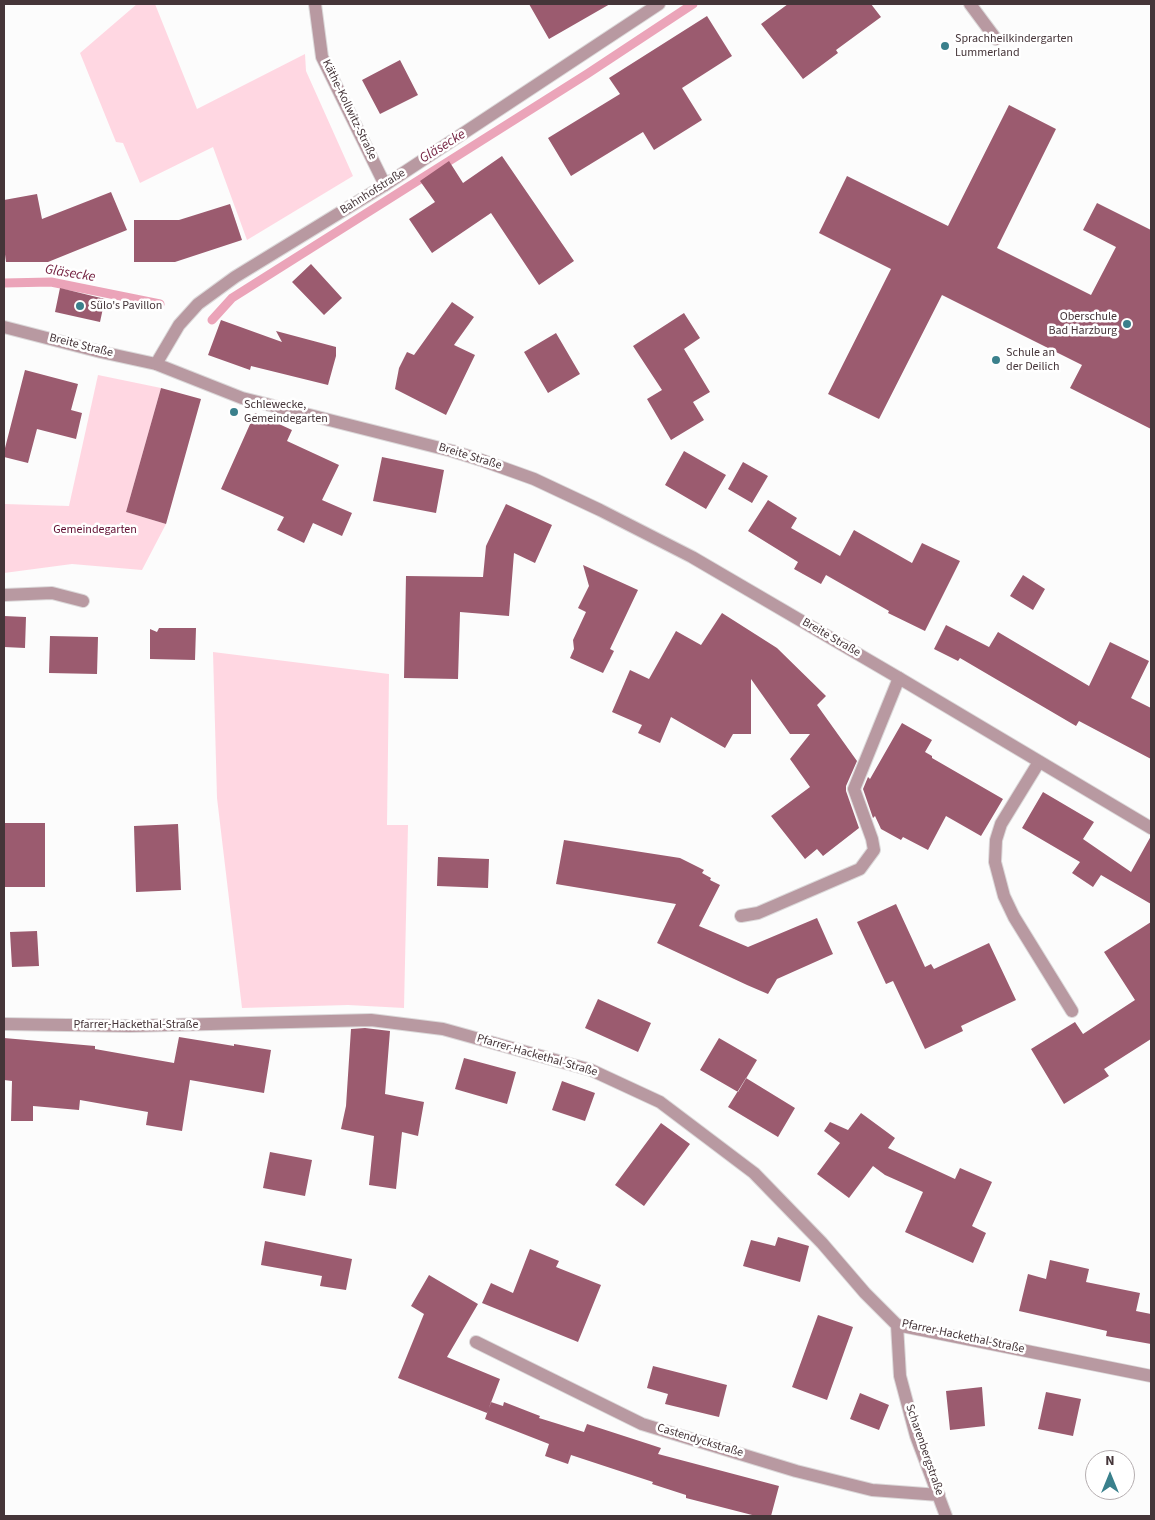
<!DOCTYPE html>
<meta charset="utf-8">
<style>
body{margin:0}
#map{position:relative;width:1155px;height:1520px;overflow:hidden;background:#fcfcfc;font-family:"Source Sans 3",sans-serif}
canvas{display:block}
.frame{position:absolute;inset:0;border:5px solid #453539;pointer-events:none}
.north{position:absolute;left:1085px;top:1450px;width:50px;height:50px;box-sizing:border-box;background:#fff;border:1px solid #b5aeb0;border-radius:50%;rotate:0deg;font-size:14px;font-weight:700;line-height:20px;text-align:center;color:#453539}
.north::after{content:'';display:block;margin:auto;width:18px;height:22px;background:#3a808c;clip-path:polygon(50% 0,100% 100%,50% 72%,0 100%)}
</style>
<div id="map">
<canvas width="1155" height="1520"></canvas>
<div class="frame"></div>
<div class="north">N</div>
</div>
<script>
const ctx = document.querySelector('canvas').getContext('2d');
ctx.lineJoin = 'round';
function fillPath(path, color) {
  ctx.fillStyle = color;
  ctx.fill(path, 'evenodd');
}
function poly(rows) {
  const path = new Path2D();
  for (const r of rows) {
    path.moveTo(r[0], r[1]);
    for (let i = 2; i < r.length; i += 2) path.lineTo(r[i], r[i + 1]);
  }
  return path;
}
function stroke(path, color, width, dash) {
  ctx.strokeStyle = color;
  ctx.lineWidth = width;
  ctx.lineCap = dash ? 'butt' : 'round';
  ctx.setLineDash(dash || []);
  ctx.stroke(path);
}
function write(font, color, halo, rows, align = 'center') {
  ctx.font = font + ' "Source Sans 3",sans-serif';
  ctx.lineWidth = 5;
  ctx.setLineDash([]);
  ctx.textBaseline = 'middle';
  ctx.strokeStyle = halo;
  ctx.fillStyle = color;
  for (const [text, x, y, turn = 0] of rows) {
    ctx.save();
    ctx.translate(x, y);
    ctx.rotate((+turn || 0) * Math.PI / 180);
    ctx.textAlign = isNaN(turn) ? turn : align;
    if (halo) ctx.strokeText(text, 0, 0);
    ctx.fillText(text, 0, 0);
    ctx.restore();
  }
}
const green = poly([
 [137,4,155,4,197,109,305,54,306,71,353,176,247,240,213,147,140,183,123,143,116,142,80,53],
 [98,375,161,388,126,512,166,524,142,570,72,564,4,573,4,504,69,506],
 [213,652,389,674,387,825,408,825,404,1008,348,1005,242,1008,217,798]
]);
const stream = poly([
 [4,283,51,282,160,304],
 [212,320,232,298,587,74,693,4]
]);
const building = poly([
 [529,4,610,4,549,39],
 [788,4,871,4,881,17,836,50,838,53,803,79,761,24],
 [707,16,732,56,682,88,702,120,654,150,643,132,571,176,548,138,620,94,609,78],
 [400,60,418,95,380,114,362,80],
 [1009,105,1056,129,997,248,1091,295,1116,247,1083,230,1097,203,1151,230,1151,429,1070,388,1082,365,942,295,879,419,828,394,891,269,819,233,847,176,948,226],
 [502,156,574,261,539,285,491,213,432,253,409,219,435,202,420,181,449,161,463,183],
 [111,192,127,230,48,262,6,262,4,247,4,200,37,194,42,219],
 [230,204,242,240,175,262,134,262,134,220,179,220],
 [311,264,342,298,324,315,292,282],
 [60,288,105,299,100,322,55,312],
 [452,302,474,317,454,345,475,355,446,415,395,389,399,368,407,352,414,355],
 [684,313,700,338,684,349,710,392,693,402,704,420,671,440,647,399,662,390,633,346],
 [221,320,282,342,276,331,336,347,336,356,328,385,251,366,250,370,208,355],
 [556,333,580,374,548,393,524,352],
 [25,370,78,384,71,410,82,413,76,439,37,429,28,463,4,457,4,452],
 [161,388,201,399,166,524,126,512],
 [255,413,292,430,287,441,339,465,322,500,352,513,342,536,313,523,304,543,277,530,284,517,221,489],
 [684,451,726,475,706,509,665,485],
 [382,457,444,470,436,513,373,501],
 [743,462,768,476,752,503,728,489],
 [768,500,797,518,791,528,840,556,854,530,912,563,922,543,960,561,925,631,888,613,889,611,826,575,821,584,794,569,798,562,748,531],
 [506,504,552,525,535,563,514,553,509,616,460,612,458,679,404,678,406,576,483,577,486,546],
 [583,565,638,590,610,649,614,651,603,673,570,658,574,649,573,640,586,612,578,608,589,586],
 [1023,575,1045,589,1033,610,1010,596],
 [722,613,777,648,826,696,817,705,857,761,846,786,846,791,859,828,823,856,817,849,805,859,771,816,810,787,790,759,810,734,790,734,751,679,751,734,733,734,725,748,671,717,660,743,638,733,642,725,612,712,630,670,649,679,676,631,701,645],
 [4,616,26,617,25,648,4,647],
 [946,625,989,647,998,632,1089,686,1110,642,1149,661,1131,698,1151,708,1151,759,1079,721,1076,726,960,658,958,661,934,649],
 [159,628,196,628,195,660,150,659,150,629,157,632],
 [50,636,98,637,97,674,49,673],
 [902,723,932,740,925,752,932,756,932,758,1003,799,981,836,946,816,928,850,903,837,901,840,881,829,875,816,873,818,863,789,868,777,870,779],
 [1043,792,1094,822,1083,839,1131,872,1151,836,1151,904,1101,875,1093,887,1072,873,1080,862,1022,828],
 [5,823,45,823,45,887,4,887],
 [178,824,181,890,136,892,134,826],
 [564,840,680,858,704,870,702,873,711,878,710,880,720,885,699,926,748,947,817,918,833,954,777,979,768,994,747,985,657,943,676,904,556,884],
 [438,857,489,859,488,888,437,886],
 [896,904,925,967,931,964,934,969,989,943,1016,1000,961,1026,963,1031,925,1049,893,981,886,984,857,922],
 [1151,922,1151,1039,1104,1069,1109,1076,1064,1104,1031,1049,1075,1022,1083,1034,1135,1000,1104,952],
 [37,931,39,966,12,967,10,932],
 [598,999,651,1023,638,1052,585,1028],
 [365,1028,390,1031,385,1094,424,1102,418,1136,402,1132,396,1189,369,1185,374,1136,341,1129,346,1106,351,1029],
 [179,1037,234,1046,234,1044,271,1050,264,1093,190,1080,182,1131,146,1125,148,1112,80,1100,79,1110,33,1106,33,1121,11,1121,12,1081,4,1080,4,1038,95,1046,95,1049,174,1063],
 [719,1038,757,1060,738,1092,700,1070],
 [464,1058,516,1072,507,1104,455,1089],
 [746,1078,795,1108,778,1137,728,1107],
 [562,1081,595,1093,585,1121,552,1110],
 [861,1113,895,1138,888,1148,955,1179,960,1168,992,1182,972,1226,986,1233,973,1263,905,1232,923,1192,885,1175,873,1166,849,1198,817,1174,840,1143,824,1131,830,1122,848,1130],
 [661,1123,690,1144,644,1206,615,1185],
 [270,1152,312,1160,305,1196,263,1188],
 [778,1237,809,1246,800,1282,743,1266,751,1240,775,1246],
 [265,1241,352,1259,346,1290,320,1286,322,1276,261,1265],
 [530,1249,559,1261,556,1267,601,1285,578,1342,482,1303,491,1283,513,1293],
 [1050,1260,1089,1269,1086,1282,1140,1293,1136,1311,1151,1314,1151,1344,1106,1336,1107,1331,1019,1311,1028,1274,1046,1279],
 [429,1275,478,1304,447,1357,500,1379,487,1413,398,1378,424,1314,411,1306],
 [818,1315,853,1327,827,1400,792,1387],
 [653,1366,727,1385,719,1417,665,1404,668,1394,647,1388],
 [982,1387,985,1426,950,1430,946,1391],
 [1046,1392,1081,1399,1073,1436,1038,1429],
 [860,1393,889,1405,879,1430,850,1419],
 [491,1402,503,1406,504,1402,540,1416,539,1418,584,1432,587,1424,661,1448,658,1454,779,1486,771,1516,756,1516,686,1498,686,1495,652,1484,653,1482,571,1455,568,1464,545,1456,549,1444,485,1419]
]);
const minor = poly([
 [315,4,322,57,385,185],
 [970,4,996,39],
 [4,595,52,593,83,601],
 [1039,762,1001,824,996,840,995,862,1004,896,1014,917,1072,1011],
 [741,916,758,913,860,869,874,850,872,839,854,789,899,678],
 [4,1024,130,1026,371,1020,443,1029,591,1070,660,1102,754,1173,822,1243,865,1293,897,1325,1151,1376],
 [897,1325,900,1376,916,1436,946,1516],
 [476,1342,642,1424,796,1471,872,1490,939,1495]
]);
const tertiary = poly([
 [4,327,101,352,156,364,242,398,452,451,481,460,534,479,600,510,692,557,899,678,1151,828],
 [156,364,179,325,198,304,235,277,385,185,659,4]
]);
const markers = [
 [945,46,5,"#3a808c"],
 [80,306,5,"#3a808c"],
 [1127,324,5,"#3a808c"],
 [996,360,5,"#3a808c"],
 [234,412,5,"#3a808c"]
];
const poiNames = [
 ["Sprachheilkindergarten",955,39],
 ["Lummerland",955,53],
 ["Sülo's Pavillon",90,306],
 ["Oberschule",1117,317,"right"],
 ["Bad Harzburg",1117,331,"right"],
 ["Schule an",1006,353],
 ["der Deilich",1006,367],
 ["Schlewecke,",244,405],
 ["Gemeindegarten",244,419]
];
const streetNames = [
 ["Käthe-Kollwitz-Straße",349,110,64],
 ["Bahnhofstraße",373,192,-32],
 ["Breite Straße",81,346,14],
 ["Breite Straße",470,457,17],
 ["Breite Straße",831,638,30],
 ["Pfarrer-Hackethal-Straße",136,1025],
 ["Pfarrer-Hackethal-Straße",537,1056,16],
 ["Pfarrer-Hackethal-Straße",963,1337,12],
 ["Castendyckstraße",700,1441,17],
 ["Scharenbergstraße",924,1450,71]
];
const parkNames = [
 ["Gemeindegarten",95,530]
];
const waterNames = [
 ["Gläsecke",443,147,-32],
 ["Gläsecke",70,274,9]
];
fillPath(green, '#ffd7e2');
stroke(stream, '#eba4b9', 9);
fillPath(building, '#9b5b6f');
stroke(minor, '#dbd8d9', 14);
stroke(tertiary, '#dbd8d9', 14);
stroke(minor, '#b899a1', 12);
stroke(tertiary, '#b899a1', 12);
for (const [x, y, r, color] of markers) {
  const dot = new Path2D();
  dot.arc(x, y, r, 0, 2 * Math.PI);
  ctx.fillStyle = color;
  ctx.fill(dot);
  stroke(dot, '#fff', 2);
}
write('12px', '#453539', '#fff', poiNames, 'left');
write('12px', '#453539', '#fff', streetNames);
write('12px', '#600e31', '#fff', parkNames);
write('italic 14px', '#752443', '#fff', waterNames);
</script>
